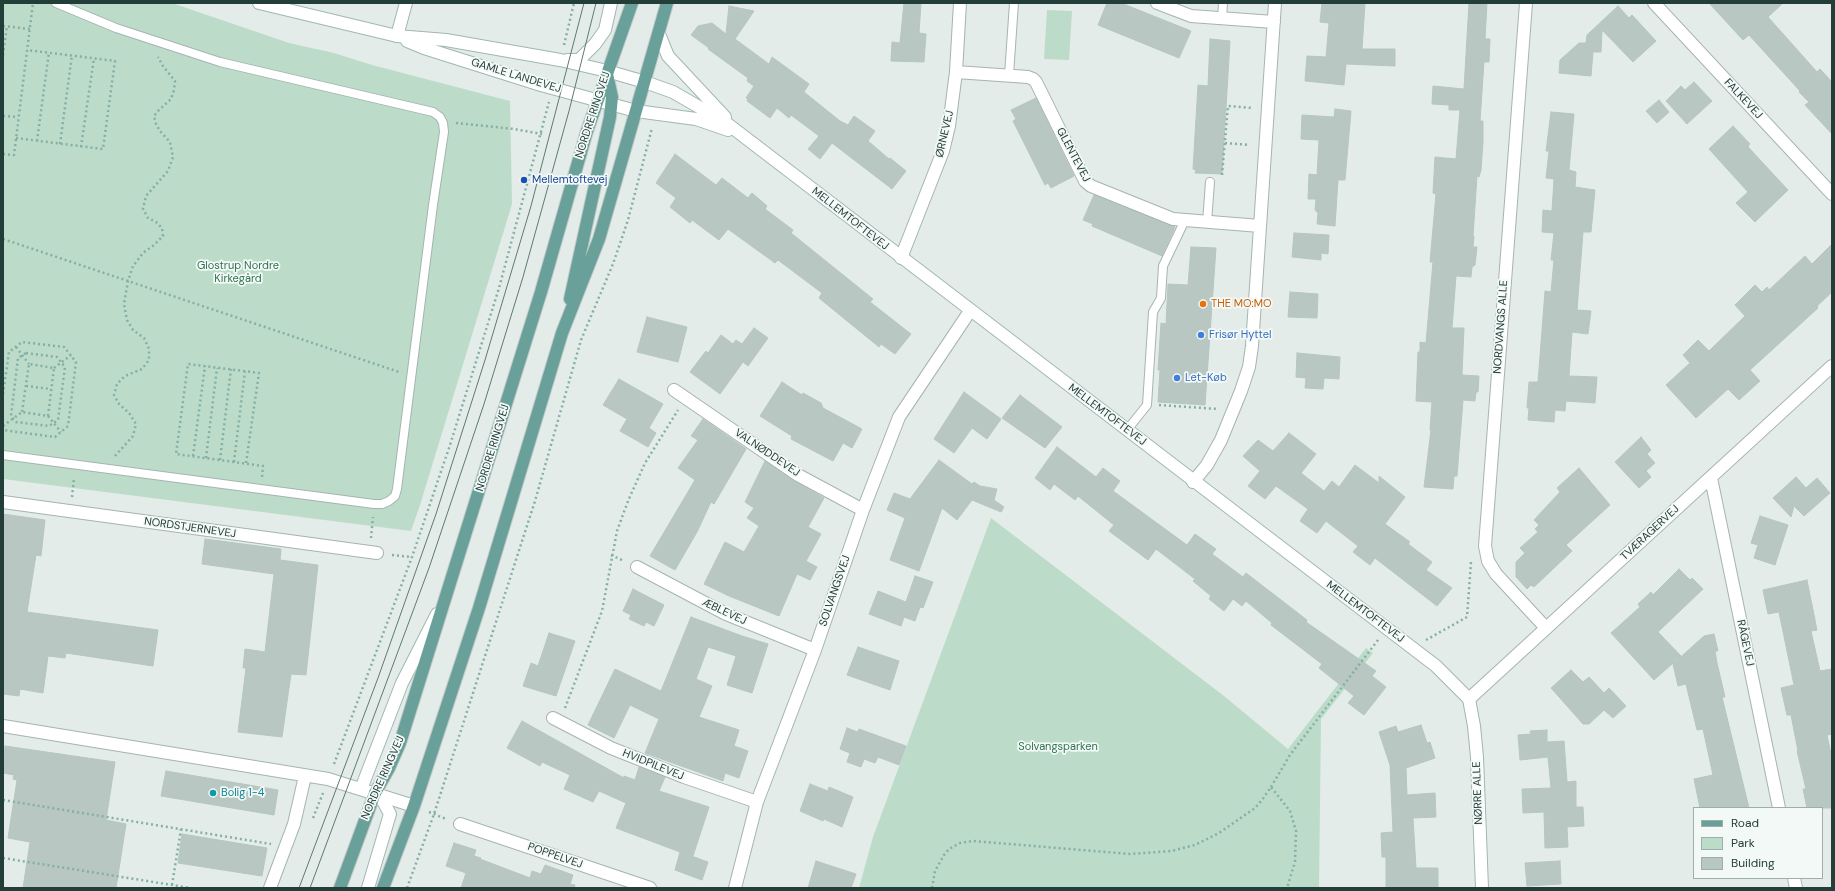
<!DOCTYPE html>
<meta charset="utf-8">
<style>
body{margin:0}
#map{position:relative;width:1835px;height:891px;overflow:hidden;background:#e3ece9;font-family:"DM Sans",sans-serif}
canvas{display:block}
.frame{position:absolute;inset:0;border:4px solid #233d39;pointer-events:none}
.legend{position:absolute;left:1693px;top:807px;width:130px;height:72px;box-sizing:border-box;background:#f3f9f7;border:1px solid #a0aeab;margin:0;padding:5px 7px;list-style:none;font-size:12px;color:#233d39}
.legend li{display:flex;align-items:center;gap:8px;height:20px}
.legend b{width:20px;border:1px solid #a0aeab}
</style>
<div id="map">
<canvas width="1835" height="891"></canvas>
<div class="frame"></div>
<ul class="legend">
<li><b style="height:5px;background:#69a099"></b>Road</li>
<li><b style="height:11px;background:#bcdcc9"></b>Park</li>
<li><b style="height:11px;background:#b8c7c2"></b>Building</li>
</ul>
</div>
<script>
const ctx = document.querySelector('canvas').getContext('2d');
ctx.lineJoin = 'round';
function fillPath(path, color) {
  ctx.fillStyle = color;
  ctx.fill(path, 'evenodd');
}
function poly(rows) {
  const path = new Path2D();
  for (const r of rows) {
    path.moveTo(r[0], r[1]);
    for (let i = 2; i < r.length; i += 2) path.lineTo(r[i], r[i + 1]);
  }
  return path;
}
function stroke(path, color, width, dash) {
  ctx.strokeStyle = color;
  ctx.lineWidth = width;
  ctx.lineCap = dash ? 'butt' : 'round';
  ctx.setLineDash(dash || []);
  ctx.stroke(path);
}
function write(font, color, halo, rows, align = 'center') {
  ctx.font = font + ' "DM Sans",sans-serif';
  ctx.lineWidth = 3.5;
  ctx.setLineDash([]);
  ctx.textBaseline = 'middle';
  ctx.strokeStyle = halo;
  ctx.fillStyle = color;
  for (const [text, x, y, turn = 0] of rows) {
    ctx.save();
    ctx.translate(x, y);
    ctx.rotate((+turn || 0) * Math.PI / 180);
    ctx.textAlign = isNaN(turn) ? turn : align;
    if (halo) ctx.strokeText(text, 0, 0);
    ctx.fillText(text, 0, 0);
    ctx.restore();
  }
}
const green = poly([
 [3,3,172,3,289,43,334,53,372,65,510,101,512,204,420,505,411,531,3,479],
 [1047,10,1072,11,1069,60,1044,59],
 [991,518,1224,696,1288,749,1366,648,1373,653,1321,719,1319,888,859,888,873,837]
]);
const building = poly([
 [904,3,921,3,919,33,926,34,924,62,891,61,892,42,900,43,904,3],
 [1107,3,1121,3,1191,31,1179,58,1098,25,1107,3],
 [1322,3,1365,3,1362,49,1395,49,1395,66,1346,64,1344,85,1305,81,1307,56,1326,57,1329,23,1320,22,1322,3],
 [1469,3,1487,3,1485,39,1490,39,1489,62,1484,62,1480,121,1483,121,1483,142,1481,170,1479,177,1477,176,1473,236,1474,236,1473,247,1477,247,1475,265,1472,267,1471,277,1456,276,1452,328,1464,328,1462,375,1479,376,1478,392,1476,392,1475,401,1463,400,1457,476,1454,476,1453,489,1424,487,1431,430,1430,430,1432,402,1416,401,1418,352,1420,352,1420,342,1426,343,1433,262,1430,262,1436,194,1433,193,1435,157,1456,159,1460,110,1449,110,1449,105,1432,104,1433,86,1464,89,1469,3],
 [1709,3,1783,3,1768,17,1817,72,1820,69,1832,82,1832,134,1805,105,1809,102,1799,92,1800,91,1749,35,1743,40,1709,3],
 [729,6,754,11,735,39,769,64,772,57,809,84,804,92,840,121,848,125,854,116,875,131,868,141,889,159,890,158,906,171,892,189,832,143,820,159,808,149,819,136,791,115,789,118,777,108,770,118,747,101,748,99,746,98,754,86,747,81,748,78,708,49,709,48,691,35,698,26,712,23,726,34,729,6],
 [1618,6,1629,18,1632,15,1656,41,1633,62,1602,30,1601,52,1593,52,1591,76,1559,73,1560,60,1579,43,1586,43,1587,35,1618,6],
 [1210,39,1230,41,1222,174,1195,173,1196,170,1193,169,1198,85,1208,86,1210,39],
 [1694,82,1712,101,1687,124,1666,101,1681,86,1685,90,1694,82],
 [1036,98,1074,176,1051,188,1048,183,1045,185,1013,121,1016,119,1011,110,1036,98],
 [1659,100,1669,112,1657,123,1646,111,1659,100],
 [1335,109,1351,111,1345,180,1338,180,1335,226,1317,224,1318,213,1315,210,1316,199,1308,199,1309,174,1317,175,1319,140,1301,139,1302,115,1334,117,1335,109],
 [1551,112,1574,114,1569,170,1576,172,1575,187,1595,190,1591,232,1583,232,1577,310,1591,311,1588,334,1572,332,1569,376,1597,377,1595,403,1566,401,1565,411,1555,410,1554,422,1528,420,1529,408,1527,408,1529,382,1538,382,1545,291,1551,292,1554,260,1551,260,1554,233,1542,232,1543,210,1552,211,1554,179,1546,178,1549,151,1546,151,1551,112],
 [1733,126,1750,144,1748,146,1749,148,1788,190,1755,222,1736,203,1748,192,1709,149,1733,126],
 [675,154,716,185,722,178,748,198,752,193,767,206,765,209,793,230,791,233,873,299,870,302,911,334,895,354,881,344,879,347,819,298,822,293,778,260,775,263,728,229,719,240,692,220,690,223,670,207,676,198,656,183,675,154],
 [1094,195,1175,227,1162,256,1092,226,1093,224,1083,220,1094,195],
 [1294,233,1329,235,1328,254,1321,253,1321,260,1292,257,1294,233],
 [1832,244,1832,292,1817,306,1818,308,1750,370,1760,381,1739,400,1728,389,1696,418,1666,385,1690,363,1683,355,1698,340,1709,351,1745,316,1735,305,1755,285,1762,292,1767,287,1769,290,1805,256,1812,264,1832,244],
 [1191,247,1216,248,1205,405,1158,402,1160,370,1158,370,1161,323,1166,324,1168,284,1188,285,1191,247],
 [1290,292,1318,294,1317,318,1288,317,1290,292],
 [647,317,687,327,678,362,637,352,647,317],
 [754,328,768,338,748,366,743,362,720,394,690,372,706,351,708,353,721,335,733,344,736,340,742,344,754,328],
 [1297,353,1340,357,1339,379,1324,378,1323,389,1305,388,1306,378,1296,377,1297,353],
 [619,379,663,404,649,428,656,433,648,447,620,431,627,419,603,405,619,379],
 [782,382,802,395,803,393,821,403,823,408,862,429,852,448,843,443,833,461,791,439,792,436,760,416,782,382],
 [964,392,1001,419,987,439,972,428,954,453,934,439,964,392],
 [1020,395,1062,427,1045,448,1002,418,1020,395],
 [703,419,746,449,714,504,711,502,697,532,675,570,650,556,695,480,678,468,698,440,691,436,703,419],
 [1289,433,1316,454,1301,473,1324,491,1332,481,1339,487,1355,465,1379,483,1379,476,1405,497,1385,524,1410,542,1408,544,1432,562,1426,570,1452,588,1437,606,1375,558,1370,565,1353,552,1358,546,1326,521,1317,533,1300,521,1308,509,1276,486,1265,499,1248,486,1260,471,1243,456,1258,440,1273,451,1289,433],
 [1641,437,1651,450,1647,454,1655,463,1646,471,1651,477,1639,488,1615,462,1641,437],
 [1057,447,1096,477,1103,468,1120,481,1113,491,1187,545,1195,534,1216,549,1212,554,1243,577,1246,573,1307,620,1306,622,1376,671,1372,676,1386,687,1364,715,1348,703,1354,696,1319,668,1322,664,1271,625,1272,623,1246,601,1242,606,1233,599,1224,611,1209,599,1211,596,1193,581,1195,579,1156,549,1148,560,1109,531,1114,525,1078,496,1075,500,1054,484,1050,490,1035,478,1057,447],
 [939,460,972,484,974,482,980,486,997,489,994,500,1004,507,1001,512,972,500,957,520,942,508,919,571,890,560,905,518,887,510,894,493,910,499,939,460],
 [765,461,794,481,824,498,808,527,821,534,806,561,817,567,810,580,797,574,779,616,729,596,704,584,725,542,744,552,759,526,747,518,754,508,745,502,765,461],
 [1579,468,1610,505,1566,545,1572,551,1534,587,1531,585,1527,589,1516,577,1516,562,1525,553,1520,548,1538,532,1535,529,1539,525,1534,520,1560,492,1557,488,1579,468],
 [1796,477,1806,488,1817,478,1830,493,1804,516,1794,506,1791,517,1773,498,1796,477],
 [3,514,45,520,41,556,36,555,27,612,158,630,153,666,66,653,65,658,48,656,43,693,20,689,19,696,3,694,3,514],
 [1760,516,1788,525,1775,565,1754,558,1758,545,1751,543,1760,516],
 [205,539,281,549,280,560,318,565,306,675,291,674,282,737,238,732,246,668,243,668,245,649,265,652,274,574,202,564,205,539],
 [1679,569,1690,580,1692,578,1703,589,1658,632,1681,656,1654,680,1611,633,1640,607,1638,604,1651,592,1653,595,1679,569],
 [915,576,933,582,923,608,920,607,915,621,904,617,901,626,869,614,878,591,906,602,915,576],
 [1807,580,1817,630,1811,631,1820,671,1832,669,1832,734,1827,735,1832,759,1832,808,1807,808,1803,789,1806,789,1797,751,1798,751,1791,715,1787,715,1781,688,1794,685,1779,612,1768,614,1763,590,1807,580],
 [633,589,664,605,654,626,646,622,644,626,629,619,631,615,623,611,633,589],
 [691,617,742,636,768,644,752,693,727,685,736,656,708,647,696,679,712,686,699,717,739,730,734,746,748,751,739,778,725,773,723,781,645,753,659,719,630,705,614,738,588,725,615,669,661,691,691,617],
 [549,633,575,641,556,696,523,686,531,663,538,666,549,633],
 [1714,634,1718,651,1715,651,1717,663,1725,697,1722,697,1749,808,1700,808,1694,779,1713,775,1703,729,1697,730,1686,684,1678,686,1673,664,1704,636,1714,634],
 [858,647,899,661,890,690,847,675,858,647],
 [1571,670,1583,682,1589,677,1604,693,1609,688,1626,706,1613,718,1604,710,1589,724,1583,724,1551,688,1571,670],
 [522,721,624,778,624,776,635,780,639,767,665,777,659,791,709,807,693,856,683,853,708,862,702,880,675,870,680,852,616,828,626,803,599,791,593,802,564,789,570,775,542,762,540,766,507,748,522,721],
 [1421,725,1427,743,1430,742,1435,758,1406,768,1407,795,1435,793,1436,817,1413,818,1416,868,1438,868,1438,888,1386,888,1386,857,1382,857,1381,833,1393,832,1390,765,1379,732,1396,726,1398,732,1421,725],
 [847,728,858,732,859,729,906,746,899,765,878,757,875,763,864,759,861,767,847,762,850,753,840,749,847,728],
 [1547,730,1547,742,1564,741,1567,782,1576,781,1576,807,1583,807,1584,826,1567,827,1568,847,1545,848,1544,812,1523,813,1522,789,1551,788,1548,757,1520,760,1518,735,1531,734,1530,731,1547,730],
 [5,746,115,762,106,820,126,824,116,888,23,888,30,842,8,838,17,780,13,779,14,775,3,773,5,746],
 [166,771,278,790,274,815,161,796,166,771],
 [810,784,828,791,829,787,853,797,842,827,824,819,823,821,800,811,810,784],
 [182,834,267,848,262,876,178,863,182,834],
 [454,843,476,850,474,856,481,858,480,859,530,878,532,871,541,874,545,865,573,875,570,884,575,885,574,888,461,888,466,873,446,866,454,843],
 [816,861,856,874,851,888,808,888,816,861],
 [1560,861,1561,884,1527,886,1525,863,1560,861]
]);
const path = poly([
 [3,26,30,29],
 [564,45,574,3],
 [3,55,7,26],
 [3,116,18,117],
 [456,123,514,129,542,134],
 [16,138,103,149,115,61,27,50],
 [37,141,49,52],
 [1225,143,1250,145],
 [60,144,72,55],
 [81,147,94,58],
 [3,154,14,155,33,3],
 [1222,175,1228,106,1253,108],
 [3,239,399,372],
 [16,347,29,364],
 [26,353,57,357,65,367,58,420,49,426,16,422,11,416,18,358,26,353],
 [54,368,71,355],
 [26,386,51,389],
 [3,394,9,352,22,342,64,347,76,362,68,426,55,437,3,430],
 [1159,405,1218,409],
 [48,416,61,432],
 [3,426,22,412,48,416,54,368,29,364,22,412],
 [115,456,133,436,136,424,129,413,119,404,114,395,117,384,125,376,142,369,149,360,149,349,144,338,133,330,127,320,124,304,128,281,133,266,143,253,154,245,163,236,162,228,156,222,148,218,143,209,146,196,168,171,173,157,170,142,160,131,156,124,154,116,158,111,171,99,174,90,175,81,163,66,158,57],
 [193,456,205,366],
 [206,458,217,368],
 [220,460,231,369],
 [234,462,245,371],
 [246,463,259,373,188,364,176,454,263,466,262,477],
 [72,497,74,478],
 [371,538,373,517],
 [392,555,412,557],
 [611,555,624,561],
 [1426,640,1467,617,1471,562],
 [565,708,602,611,617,531,628,501,645,463,678,410],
 [334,764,412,557,450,445,499,288,549,102],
 [1271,787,1290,755,1378,640],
 [3,800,271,844],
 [429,812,446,819],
 [313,818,323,793],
 [3,858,191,888],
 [172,885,181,829],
 [407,888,434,814,535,501,581,340,613,264,628,220,652,128],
 [932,888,935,871,944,855,949,849,960,843,973,841,1130,854,1171,851,1195,845,1219,833,1255,808,1262,800,1271,787,1290,811,1296,831,1295,862,1287,888]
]);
const lane = poly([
 [1222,19,1223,3],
 [1009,75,1014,3],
 [1207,222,1210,182],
 [1127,430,1147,405,1153,312,1161,298,1163,266,1185,220],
 [3,455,374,504,382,504,389,501,395,496,397,489,433,205,444,132,443,123,440,117,433,112,220,62,116,28,56,3]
]);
const street = poly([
 [1157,3,1191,16,1274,22],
 [1526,3,1485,546,1488,561,1496,574,1546,628],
 [1654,3,1832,194],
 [397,36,406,3],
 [956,72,1028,77,1033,79,1036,82,1085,181,1091,186,1173,219,1260,226],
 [901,258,943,151,949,126,956,72,960,3],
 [674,390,798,475,863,510],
 [1711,478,1779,808],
 [1193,482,1207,465,1221,440,1241,391,1249,367,1252,346,1275,3],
 [3,502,377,553],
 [637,567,726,614,815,650],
 [1469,699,1832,366],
 [553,718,611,748,684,777,757,802],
 [3,726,328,779,414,806],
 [460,824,650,888],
 [1794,878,1796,888],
 [270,888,294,824,305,776],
 [735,888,757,802,815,650,863,510,899,417,970,311]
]);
const secondary = poly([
 [259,3,397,36,446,40,560,60,607,71,645,82,673,92,725,122,1436,666,1469,699,1474,726,1477,757,1482,888],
 [659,34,668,56,725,117],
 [407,41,424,48,541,85,636,111,696,119,728,130],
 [567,60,579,60,595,44,605,30,611,3],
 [361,789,402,683,437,614],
 [368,888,390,814,383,801,375,793]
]);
const primary = poly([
 [570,299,610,117,612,97,607,74],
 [340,888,375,793,389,768,400,743,541,292,587,131,632,3],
 [383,888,414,806,479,608,562,333,599,239,667,3]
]);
const tram = poly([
 [299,888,378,678,436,514,485,360,531,206,584,3],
 [310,888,429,568,484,404,523,277,569,111,596,3]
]);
const markers = [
 [524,180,4,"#1a4fb4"],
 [1203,304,4,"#e8710a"],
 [1201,335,4,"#3f7fe0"],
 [1177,378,4,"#3f7fe0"],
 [213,793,4,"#0f9aa8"]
];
const streetNames = [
 ["GAMLE LANDEVEJ",516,76,17],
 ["FALKEVEJ",1743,99,47],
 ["NORDRE RINGVEJ",593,115,-72],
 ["ØRNEVEJ",945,134,-77],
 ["GLENTEVEJ",1073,155,62],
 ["MELLEMTOFTEVEJ",850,219,38],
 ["NORDVANGS ALLE",1501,327,-86],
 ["MELLEMTOFTEVEJ",1107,415,37],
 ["NORDRE RINGVEJ",493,448,-73],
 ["VALNØDDEVEJ",767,453,34],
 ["NORDSTJERNEVEJ",190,528,8],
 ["TVÆRAGERVEJ",1650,533,-43],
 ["SOLVANGSVEJ",835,591,-71],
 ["ÆBLEVEJ",724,612,25],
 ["MELLEMTOFTEVEJ",1365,612,37],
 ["RÅGEVEJ",1745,643,78],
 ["HVIDPILEVEJ",653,765,22],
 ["NORDRE RINGVEJ",383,778,-66],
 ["NØRRE ALLE",1478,793,-92],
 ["POPPELVEJ",555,856,19]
];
const transitNames = [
 ["Mellemtoftevej",532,180]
];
const parkNames = [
 ["Glostrup Nordre",238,266],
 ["Kirkegård",238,279],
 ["Solvangsparken",1058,747]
];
const foodNames = [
 ["THE MO:MO",1211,304]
];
const shopNames = [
 ["Frisør Hyttel",1209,335],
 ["Let-Køb",1185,378]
];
const cultureNames = [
 ["Bolig 1-4",221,793]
];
fillPath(green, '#bcdcc9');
fillPath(building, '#b8c7c2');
stroke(building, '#b5c6c1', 1);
stroke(lane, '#a6b4b1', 10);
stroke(street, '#a6b4b1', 14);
stroke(secondary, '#a1b7b2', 14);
stroke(primary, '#c1c9c8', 14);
stroke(path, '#84afa7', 2.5, [2, 3]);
stroke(lane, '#fff', 8);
stroke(street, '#fff', 12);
stroke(secondary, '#fff', 12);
stroke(primary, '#69a099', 12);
stroke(tram, '#5e7874', 1);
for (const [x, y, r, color] of markers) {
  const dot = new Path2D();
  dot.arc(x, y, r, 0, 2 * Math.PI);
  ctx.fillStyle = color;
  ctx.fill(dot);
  stroke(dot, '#f3f9f7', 1.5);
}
write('11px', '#233d39', '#f3f9f7', streetNames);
write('11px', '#164399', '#f3f9f7', transitNames, 'left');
write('11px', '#2f7251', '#f3f9f7', parkNames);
write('11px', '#c56008', '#f3f9f7', foodNames, 'left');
write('11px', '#366cbe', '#f3f9f7', shopNames, 'left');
write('11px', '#0d838f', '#f3f9f7', cultureNames, 'left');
</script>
